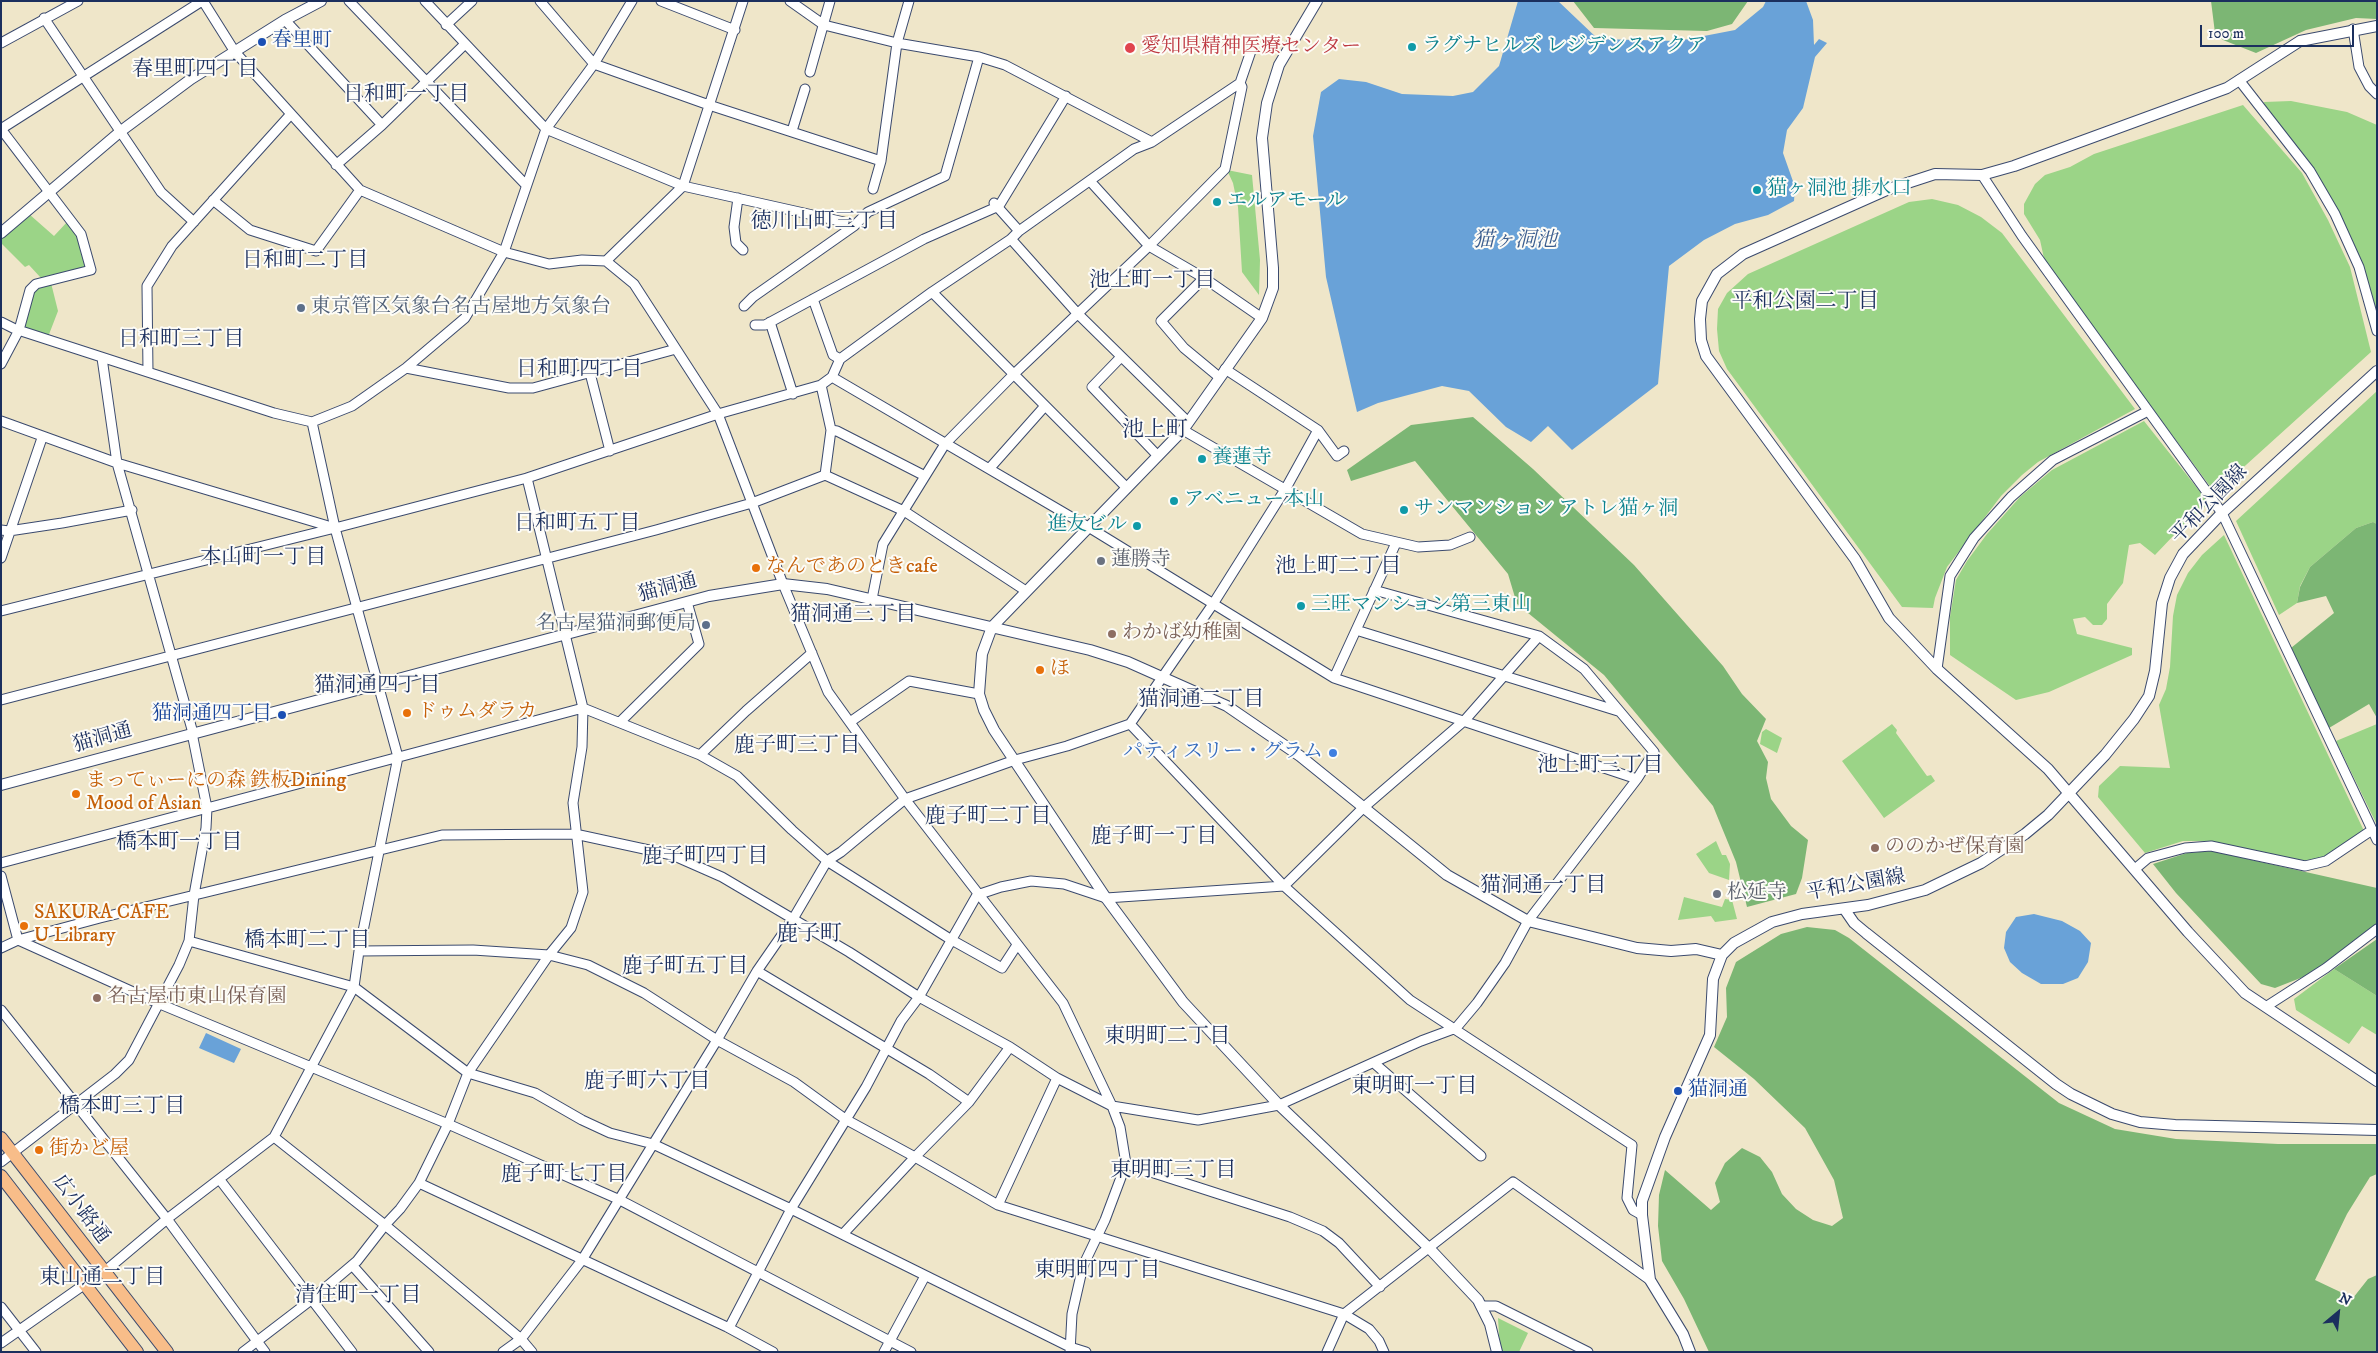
<!DOCTYPE html>
<meta charset="utf-8">
<style>
body{margin:0}
#map{position:relative;width:2378px;height:1353px;overflow:hidden;background:#efe6c9;font-family:"IM FELL DW Pica",serif}
canvas{display:block}
.frame{position:absolute;inset:0;border:2px solid #1b2f5e;pointer-events:none}
.north{position:absolute;left:2313px;top:1288px;width:50px;height:50px;-webkit-text-stroke:4px #fdfcf7;paint-order:stroke;rotate:28deg;font-size:14px;font-weight:700;line-height:20px;text-align:center;color:#1b2f5e}
.north::after{content:'';display:block;margin:auto;width:18px;height:22px;background:#1b2f5e;clip-path:polygon(50% 0,100% 100%,50% 72%,0 100%)}
.scale{position:absolute;left:2200px;top:25px;width:154px;height:22px;box-sizing:border-box;border:2px solid #1b2f5e;border-top:0;padding-left:6px;font-size:15px;line-height:18px;white-space:nowrap;color:#1b2f5e;-webkit-text-stroke:4px #fdfcf7;paint-order:stroke}
</style>
<div id="map">
<canvas width="2378" height="1353"></canvas>
<div class="frame"></div>
<div class="north">N</div>
<div class="scale">100 m</div>
</div>
<script>
const ctx = document.querySelector('canvas').getContext('2d');
ctx.lineJoin = 'round';
function fillPath(path, color) {
  ctx.fillStyle = color;
  ctx.fill(path, 'evenodd');
}
function poly(rows) {
  const path = new Path2D();
  for (const r of rows) {
    path.moveTo(r[0], r[1]);
    for (let i = 2; i < r.length; i += 2) path.lineTo(r[i], r[i + 1]);
  }
  return path;
}
function stroke(path, color, width, dash) {
  ctx.strokeStyle = color;
  ctx.lineWidth = width;
  ctx.lineCap = dash ? 'butt' : 'round';
  ctx.setLineDash(dash || []);
  ctx.stroke(path);
}
function write(font, color, halo, rows, align = 'center') {
  ctx.font = font + ' "IM FELL DW Pica","Noto Serif JP",serif';
  ctx.lineWidth = 4;
  ctx.setLineDash([]);
  ctx.textBaseline = 'middle';
  ctx.strokeStyle = halo;
  ctx.fillStyle = color;
  for (const [text, x, y, turn = 0] of rows) {
    ctx.save();
    ctx.translate(x, y);
    ctx.rotate((+turn || 0) * Math.PI / 180);
    ctx.textAlign = isNaN(turn) ? turn : align;
    if (halo) ctx.strokeText(text, 0, 0);
    ctx.fillText(text, 0, 0);
    ctx.restore();
  }
}
const green = poly([
 [2291,101,2347,112,2377,125,2377,315,2364,270,2340,214,2326,190,2265,108,2264,102],
 [2243,105,2302,173,2328,220,2350,267,2371,352,2215,493,2045,263,2040,240,2024,214,2024,204,2035,184,2045,175,2070,167,2094,154],
 [1227,170,1252,175,1260,260,1259,295,1242,272,1238,207,1233,183],
 [1932,199,1958,205,1981,217,2002,233,2135,409,2038,462,2022,475,2001,496,1947,567,1935,598,1933,608,1902,607,1727,369,1719,351,1717,329,1718,309,1727,293,1748,274,1909,202],
 [29,214,54,236,68,221,79,238,87,267,41,278,29,265,25,267,1,243,1,238],
 [51,283,58,311,48,337,27,330,23,325,32,291,37,286],
 [2377,391,2377,524,2373,522,2356,528,2310,567,2300,586,2297,603,2279,615,2236,521],
 [2144,421,2209,503,2174,535,2155,555,2140,543,2129,545,2123,583,2107,604,2107,619,2102,625,2093,625,2085,617,2073,619,2077,634,2132,648,2132,655,2049,692,2016,700,1950,655,1950,617,1956,580,1967,561,1987,534,2020,497,2052,470],
 [2224,535,2364,831,2320,859,2302,861,2205,841,2183,841,2145,853,2098,797,2099,786,2120,766,2170,768,2159,705,2166,689,2170,667,2173,616,2177,595,2188,573,2202,555],
 [1892,724,1897,730,1896,733,1927,776,1931,775,1935,781,1884,818,1842,761],
 [2377,724,2377,825,2336,741],
 [1766,729,1782,738,1777,753,1760,744,1762,732],
 [1716,841,1722,855,1726,855,1730,864,1729,880,1709,873,1696,854],
 [1684,897,1722,907,1725,899,1732,900,1737,919,1715,922,1711,916,1678,920],
 [2334,969,2377,996,2377,1035,2362,1026,2349,1044,2296,1010,2294,999],
 [1498,1318,1528,1333,1519,1352,1500,1352]
]);
const forest = poly([
 [1573,1,1748,1,1732,24,1707,31,1594,28],
 [2211,1,2377,1,2377,19,2356,18,2306,30,2256,53,2223,40,2215,33],
 [1473,417,1533,469,1634,565,1723,666,1742,694,1766,719,1757,741,1768,762,1766,778,1771,799,1791,826,1808,840,1802,878,1796,894,1747,907,1736,862,1713,806,1604,675,1517,604,1508,574,1415,461,1351,481,1347,470,1411,425],
 [2373,522,2377,524,2377,718,2369,704,2329,728,2291,648,2334,613,2326,596,2297,603,2300,587,2310,567,2356,528],
 [2212,851,2377,888,2377,925,2326,968,2275,988,2261,984,2176,893,2153,864,2187,853],
 [1807,927,1835,930,1849,938,2059,1103,2115,1129,2176,1139,2278,1144,2377,1144,2377,1174,2370,1177,2347,1214,2315,1280,2353,1298,2368,1279,2377,1275,2377,1352,1709,1352,1684,1299,1662,1261,1658,1226,1659,1195,1665,1170,1711,1210,1720,1202,1715,1183,1725,1163,1742,1148,1760,1157,1772,1172,1782,1194,1796,1209,1813,1220,1832,1226,1843,1218,1834,1180,1805,1128,1754,1079,1714,1047,1727,1017,1726,988,1736,962,1781,934],
 [2377,939,2377,996,2334,969]
]);
const water = poly([
 [1518,1,1558,1,1598,39,1678,41,1735,30,1763,7,1766,1,1806,1,1813,20,1814,45,1819,39,1827,43,1815,57,1803,108,1787,130,1783,153,1795,187,1794,201,1768,215,1735,224,1704,240,1669,266,1658,384,1572,450,1548,426,1531,442,1506,427,1469,391,1442,386,1378,403,1357,412,1326,277,1313,136,1321,92,1339,79,1366,82,1402,94,1453,96,1473,92,1499,66],
 [2034,914,2062,921,2080,931,2091,943,2088,962,2078,978,2063,984,2041,984,2022,973,2010,962,2004,948,2006,932,2016,917],
 [206,1033,241,1049,234,1063,199,1048]
]);
const minor = poly([
 [203,1,235,52,360,190,504,252,549,264,582,260,606,261,634,284,718,414,783,584,828,692,905,799,841,852,827,861,793,919,757,971,717,1040,582,1260,521,1339,532,1352],
 [349,1,526,185],
 [425,1,546,129,683,186,606,261],
 [540,1,594,64,709,105,881,161,897,43,824,25,790,1],
 [661,1,735,30],
 [743,1,683,186,844,222],
 [909,1,897,43,979,57,1005,65,1152,142],
 [44,18,161,192,194,222],
 [285,20,382,125],
 [446,25,472,1],
 [2353,29,2359,67,2369,86,2377,94],
 [1,43,78,1],
 [810,72,830,1],
 [2239,80,2310,171,2335,214,2359,267,2377,331],
 [1,129,81,234,91,270,36,284,30,290,19,330,1,364],
 [1,129,202,1],
 [792,131,805,89],
 [336,165,382,125,464,45],
 [1982,175,2022,236,2222,513,2377,840],
 [1090,181,1149,246,1225,169,1242,87,1240,83,1251,51],
 [873,189,881,161],
 [738,198,734,227,736,243,743,250],
 [213,200,250,230,316,251,360,190],
 [994,203,1019,231],
 [1011,239,1077,313,1187,421],
 [1204,278,1262,318],
 [932,292,1127,488],
 [813,299,833,355,840,359],
 [744,306,753,297,854,226,868,212,945,176,979,57],
 [1,322,15,329,274,413,312,422,352,406,406,368,465,318,504,252,546,129,594,64,632,1],
 [770,322,793,394],
 [755,325,765,325,924,239,999,206,1066,96],
 [1121,357,1092,387,1158,456],
 [102,358,117,463,193,733],
 [406,368,509,388,533,388,676,349],
 [1225,369,1318,430,1337,456,1344,451],
 [148,372,147,286,172,246,291,114],
 [590,373,610,451],
 [832,377,840,359,932,292,1011,239,1019,231,1134,149,1152,142,1240,83],
 [821,385,831,430,825,475],
 [1,421,117,463,335,528],
 [312,422,335,528],
 [831,430,837,431,925,476],
 [1183,430,1362,534,1418,547,1450,545,1470,537],
 [989,469,1045,406],
 [1,530,9,531,62,523,132,510],
 [1,558,42,438],
 [1374,590,1539,636,1584,669,1654,752,1637,779],
 [872,599,883,544,945,444,1013,375,1149,246,1204,278,1161,321,1184,348,1219,377],
 [1,611,335,528],
 [1356,630,1618,711],
 [1937,669,1950,576,1974,538,2011,497,2053,460,2148,411],
 [1334,678,1396,543],
 [1,700,656,530,752,503,825,475,904,511,1026,591],
 [620,722,699,644,687,602],
 [850,722,909,681,979,694],
 [1130,724,1213,604,1286,488,1318,430],
 [700,755,746,711,812,653],
 [1,863,583,708,700,755,737,776,792,830,827,861,950,939,1002,968,1017,945],
 [2135,869,2148,858,2185,848,2211,846,2305,866,2326,861,2372,830],
 [1,876,18,940],
 [18,940,160,1004,448,1124,620,1200,911,1352],
 [189,941,354,987,468,1073,535,1093,582,1120,610,1133,653,1144,791,1209,1070,1347,1086,1352],
 [1,948,18,940,100,918,442,835,575,834,672,855,722,877,849,952,919,997,901,1021,866,1087,791,1209,729,1328],
 [359,951,473,950,549,955,588,965,644,993,717,1040,794,1082,845,1119,915,1157,969,1102,1010,1047,1057,1078,1112,1106,1198,1120,1279,1105,1421,1041,1456,1028,1477,1003,1505,963,1528,921,1637,779,1334,678,1090,528,832,377,821,385,718,414,527,478],
 [757,971,929,1074,969,1102],
 [2267,1006,2326,968,2377,929],
 [1,1010,167,1219,265,1352],
 [1010,1047,919,997,977,895,1001,887,1031,881,1064,884,1106,898,1284,886,1363,808,1465,720,1539,636],
 [1374,1063,1481,1156],
 [1,1162,115,1074,129,1060,179,965,189,941,194,895,206,828,207,808,192,733],
 [1126,1164,1120,1127,1112,1106,1063,1003,905,799,1015,760,1067,746,1130,724,1284,886,1410,1000,1632,1145,1627,1198,1633,1210,1642,1215],
 [220,1180,352,1352],
 [419,1183,727,1327,773,1352],
 [998,1205,1057,1078],
 [843,1234,915,1157,998,1205,1344,1314,1369,1329,1379,1341,1384,1352],
 [352,1265,429,1352],
 [104,1272,167,1219,274,1137],
 [1481,1306,1496,1306,1588,1352],
 [1,1307,36,1352],
 [1,1343,85,1284],
 [243,1352,311,1300,357,1261,385,1225,400,1209,419,1183,448,1124,468,1073,549,955,571,928,583,892,573,803,582,747,583,708,527,478,335,528,398,757,359,951,354,987,274,1137,385,1225,521,1339,503,1352],
 [884,1352,925,1276],
 [1070,1352,1072,1314,1083,1266,1105,1220,1126,1164,1290,1217,1323,1231,1339,1243,1380,1287],
 [1327,1352,1344,1314,1513,1182,1650,1280]
]);
const tertiary = poly([
 [1317,1,1279,65,1267,103,1262,138,1273,268,1273,288,1262,318,1183,430,992,627,982,654,979,694,984,710,994,730,1106,898,1183,1002,1279,1105,1430,1249,1478,1300,1490,1324,1497,1352],
 [2377,26,2300,41,2227,88,2014,166,1982,175,1935,174,1889,189,1743,254,1717,274,1702,301,1700,319,1701,340,1706,356,1855,559,1889,618,1937,669,2048,769,2188,932,2245,993,2377,1081],
 [1,233,121,131,191,79,285,20,321,1],
 [1,785,709,596,783,584,827,589,1090,650,1128,662,1227,706,1300,756,1447,875,1528,921,1637,948,1671,951,1696,949,1722,955],
 [1845,910,1854,923,1866,933,2056,1084,2071,1094,2112,1114,2140,1122,2175,1125,2377,1130],
 [1690,1352,1683,1334,1650,1280,1642,1215,1642,1201,1665,1137,1710,1035,1713,979,1722,955,1734,943,1772,922,1802,914,1868,905,1925,890,1981,863,2025,834,2048,815,2105,755,2134,719,2149,696,2155,671,2162,603,2170,578,2183,554,2222,513,2377,371]
]);
const primary = poly([
 [1,1138,167,1352],
 [1,1176,137,1352]
]);
const markers = [
 [262,42,5,"#1a4fb4"],
 [1412,47,5,"#0f9aa8"],
 [1130,48,6,"#e0444e"],
 [1757,190,5,"#0f9aa8"],
 [1217,202,5,"#0f9aa8"],
 [301,308,5,"#5c6f8a"],
 [1202,459,5,"#0f9aa8"],
 [1174,501,5,"#0f9aa8"],
 [1404,510,5,"#0f9aa8"],
 [1137,526,5,"#0f9aa8"],
 [1101,561,5,"#6b7280"],
 [756,568,5,"#e8710a"],
 [1301,606,5,"#0f9aa8"],
 [706,625,5,"#5c6f8a"],
 [1112,634,5,"#8d6e63"],
 [1040,670,5,"#e8710a"],
 [407,713,5,"#e8710a"],
 [282,715,5,"#1a4fb4"],
 [1333,753,5,"#3f7fe0"],
 [76,794,5,"#e8710a"],
 [1875,848,5,"#8d6e63"],
 [1717,894,5,"#6b7280"],
 [24,926,5,"#e8710a"],
 [97,998,5,"#8d6e63"],
 [1678,1091,5,"#1a4fb4"],
 [39,1150,5,"#e8710a"]
];
const transitNames = [
 ["春里町",272,42],
 ["猫洞通四丁目",272,715,"right"],
 ["猫洞通",1688,1091]
];
const cultureNames = [
 ["ラグナヒルズ レジデンスアクア",1422,47],
 ["猫ヶ洞池 排水口",1767,190],
 ["エルアモール",1227,202],
 ["養蓮寺",1212,459],
 ["アベニュー本山",1184,501],
 ["サンマンション アトレ猫ヶ洞",1414,510],
 ["進友ビル",1127,526,"right"],
 ["三旺マンション第三東山",1311,606]
];
const healthNames = [
 ["愛知県精神医療センター",1141,48]
];
const serviceNames = [
 ["東京管区気象台名古屋地方気象台",311,308],
 ["名古屋猫洞郵便局",696,625,"right"]
];
const streetNames = [
 ["平和公園線",2210,505,-46],
 ["猫洞通",668,589,-15],
 ["猫洞通",103,739,-16],
 ["平和公園線",1856,886,-10],
 ["広小路通",80,1210,53]
];
const worshipNames = [
 ["蓮勝寺",1111,561],
 ["松延寺",1727,894]
];
const foodNames = [
 ["なんであのときcafe",766,568],
 ["ほ",1050,670],
 ["ドゥムダラカ",417,713],
 ["まってぃーにの森 鉄板Dining",86,782],
 ["Mood of Asian",86,805],
 ["SAKURA CAFE",34,914],
 ["U Library",34,937],
 ["街かど屋",49,1150]
];
const educationNames = [
 ["わかば幼稚園",1122,634],
 ["ののかぜ保育園",1885,848],
 ["名古屋市東山保育園",107,998]
];
const shopNames = [
 ["パティスリー・グラム",1323,753]
];
const neighbourhoodNames = [
 ["春里町四丁目",195,71],
 ["日和町一丁目",406,96],
 ["徳川山町三丁目",824,223],
 ["日和町二丁目",305,262],
 ["池上町一丁目",1152,282],
 ["平和公園二丁目",1805,303],
 ["日和町三丁目",181,341],
 ["日和町四丁目",579,371],
 ["日和町五丁目",577,525],
 ["本山町一丁目",263,559],
 ["池上町二丁目",1338,568],
 ["猫洞通三丁目",853,616],
 ["猫洞通四丁目",377,687],
 ["猫洞通二丁目",1201,701],
 ["鹿子町三丁目",797,747],
 ["池上町三丁目",1600,767],
 ["鹿子町二丁目",988,818],
 ["鹿子町一丁目",1154,838],
 ["橋本町一丁目",179,844],
 ["鹿子町四丁目",705,858],
 ["猫洞通一丁目",1543,887],
 ["橋本町二丁目",307,942],
 ["鹿子町五丁目",685,968],
 ["東明町二丁目",1167,1038],
 ["鹿子町六丁目",647,1083],
 ["東明町一丁目",1414,1088],
 ["橋本町三丁目",122,1108],
 ["東明町三丁目",1173,1172],
 ["鹿子町七丁目",564,1176],
 ["東明町四丁目",1097,1272],
 ["東山通二丁目",102,1279],
 ["清住町一丁目",358,1297]
];
const waterNames = [
 ["猫ヶ洞池",1515,242]
];
const quarterNames = [
 ["池上町",1155,431],
 ["鹿子町",809,935]
];
fillPath(green, '#9bd487');
fillPath(forest, '#7cb674');
fillPath(water, '#69a2d8');
stroke(minor, '#3b4a6e', 11);
stroke(tertiary, '#3b4a6e', 12);
stroke(primary, '#3b4a6e', 14);
stroke(minor, '#fff', 9);
stroke(tertiary, '#fff', 10);
stroke(primary, '#f8bd89', 12);
for (const [x, y, r, color] of markers) {
  const dot = new Path2D();
  dot.arc(x, y, r, 0, 2 * Math.PI);
  ctx.fillStyle = color;
  ctx.fill(dot);
  stroke(dot, '#fdfcf7', 2);
}
write('20px', '#164399', '#fdfcf7', transitNames, 'left');
write('20px', '#0d838f', '#fdfcf7', cultureNames, 'left');
write('20px', '#be3a42', '#fdfcf7', healthNames, 'left');
write('20px', '#4e5e75', '#fdfcf7', serviceNames, 'left');
write('20px', '#1b2f5e', '#fdfcf7', streetNames);
write('20px', '#5b616d', '#fdfcf7', worshipNames, 'left');
write('20px', '#c56008', '#fdfcf7', foodNames, 'left');
write('20px', '#785e54', '#fdfcf7', educationNames, 'left');
write('20px', '#366cbe', '#fdfcf7', shopNames, 'right');
write('21px', '#1b2f5e', '#fdfcf7', neighbourhoodNames);
write('italic 21px', '#3a5d8f', '#fdfcf7', waterNames);
write('22px', '#1b2f5e', '#fdfcf7', quarterNames);
</script>
